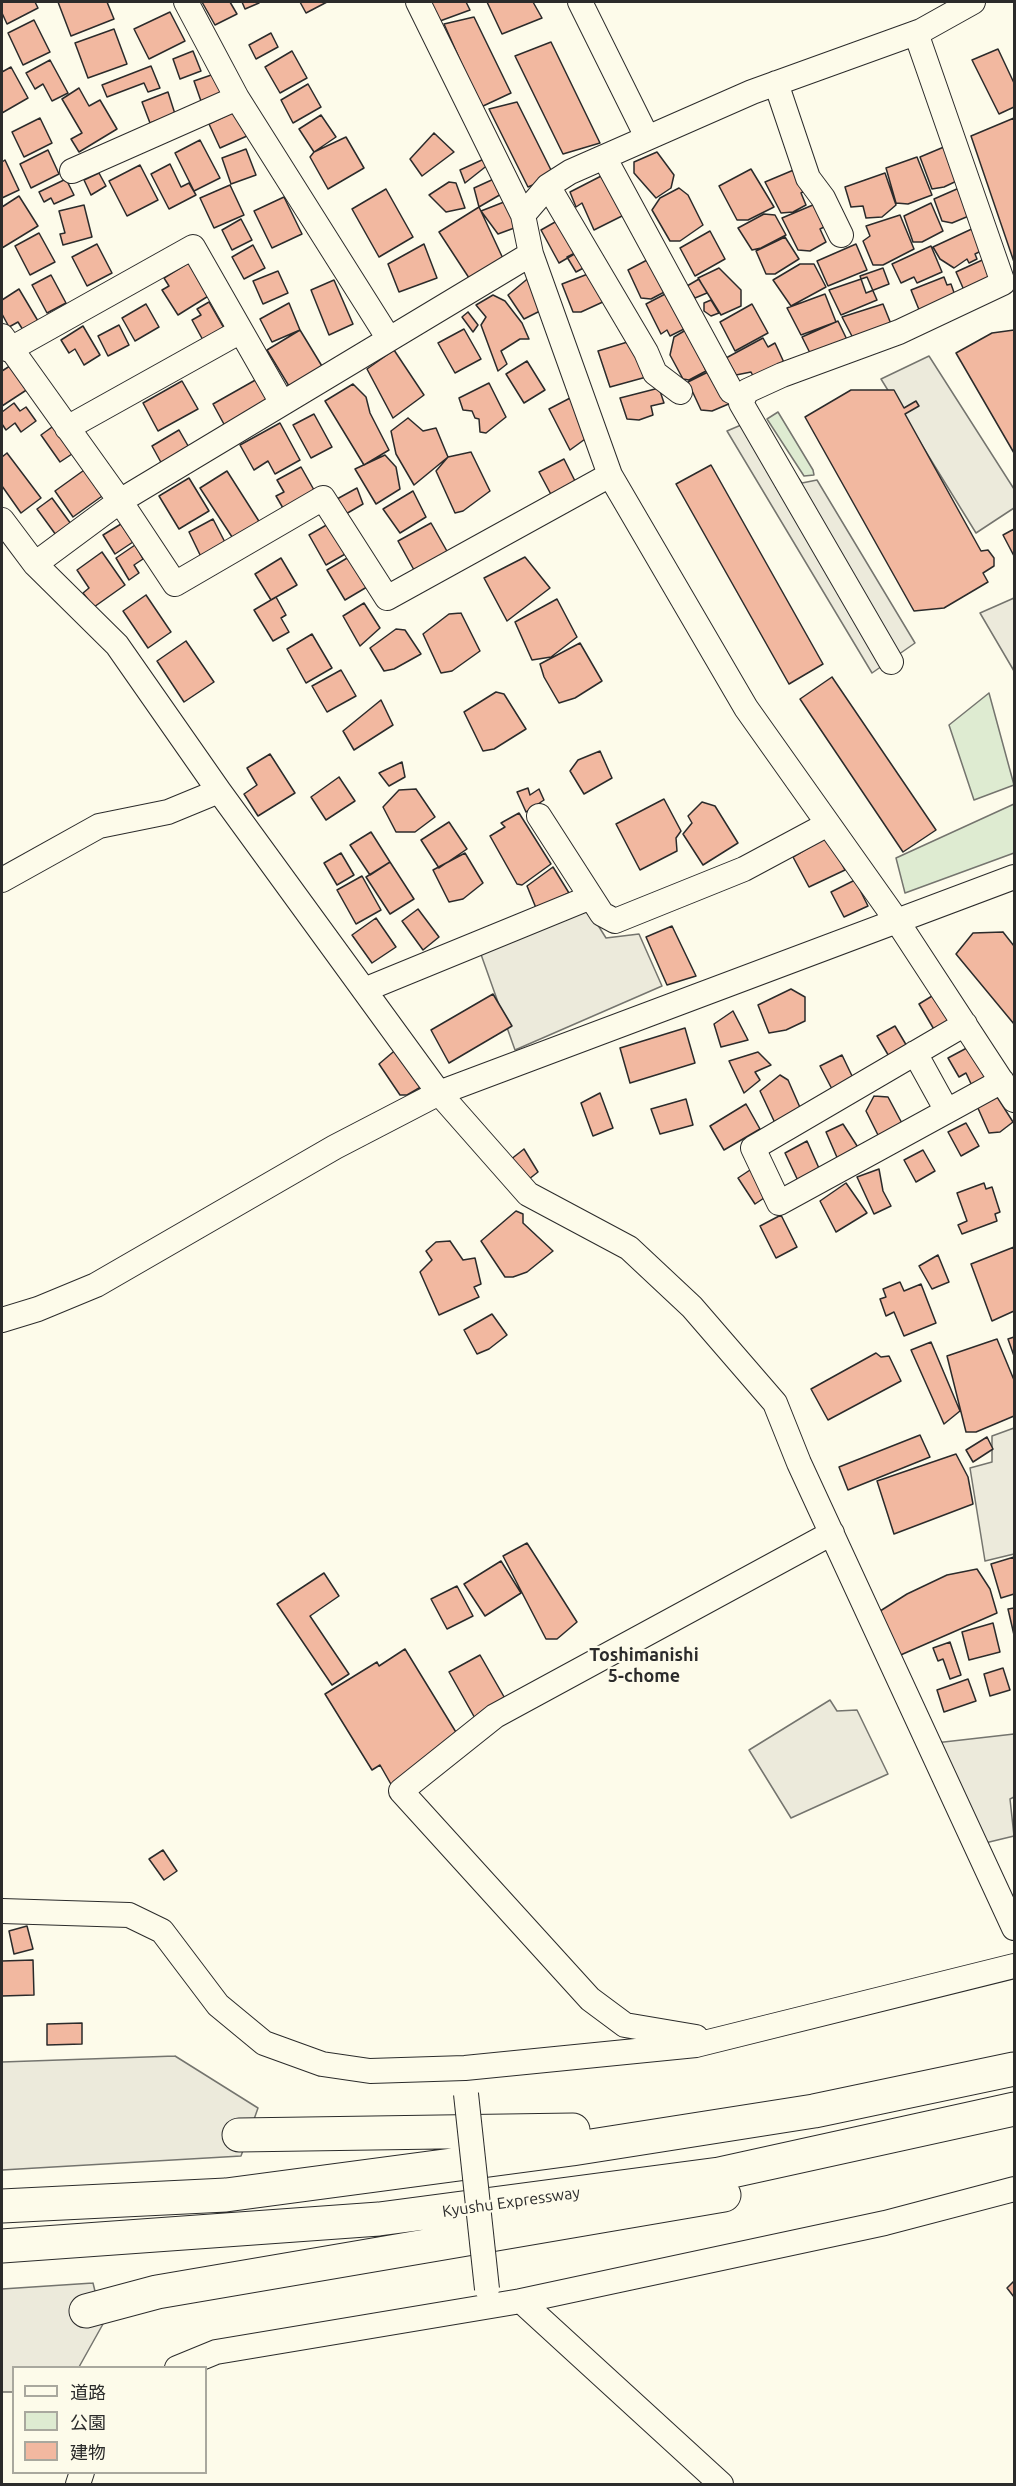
<!DOCTYPE html>
<meta charset="utf-8">
<style>
body{margin:0}
#map{position:relative;width:1016px;height:2486px;overflow:hidden;background:#fdfbea;font-family:Ubuntu,"Noto Sans JP",sans-serif}
canvas{display:block}
.frame{position:absolute;inset:0;border:3px solid #2b2b2b;pointer-events:none}
.legend{position:absolute;left:12px;top:2366px;width:195px;height:108px;box-sizing:border-box;background:#fdfbea;border:2px solid #a9a89e;margin:0;padding:8px 10px;list-style:none;font-size:18px;color:#2b2b2b}
.legend li{display:flex;align-items:center;gap:12px;height:30px}
.legend b{width:30px;border:2px solid #a9a89e}
</style>
<div id="map">
<canvas width="1016" height="2486"></canvas>
<div class="frame"></div>
<ul class="legend">
<li><b style="height:8px;background:#fdfbea"></b>道路</li>
<li><b style="height:16px;background:#deebd1"></b>公園</li>
<li><b style="height:16px;background:#f2b8a0"></b>建物</li>
</ul>
</div>
<script>
const ctx = document.querySelector('canvas').getContext('2d');
ctx.lineJoin = 'round';
function fillPath(path, color) {
  ctx.fillStyle = color;
  ctx.fill(path, 'evenodd');
}
function poly(rows) {
  const path = new Path2D();
  for (const r of rows) {
    path.moveTo(r[0], r[1]);
    for (let i = 2; i < r.length; i += 2) path.lineTo(r[i], r[i + 1]);
  }
  return path;
}
function stroke(path, color, width, dash) {
  ctx.strokeStyle = color;
  ctx.lineWidth = width;
  ctx.lineCap = dash ? 'butt' : 'round';
  ctx.setLineDash(dash || []);
  ctx.stroke(path);
}
function write(font, color, halo, rows, align = 'center') {
  ctx.font = font + ' Ubuntu,sans-serif';
  ctx.lineWidth = 4.5;
  ctx.setLineDash([]);
  ctx.textBaseline = 'middle';
  ctx.strokeStyle = halo;
  ctx.fillStyle = color;
  for (const [text, x, y, turn = 0] of rows) {
    ctx.save();
    ctx.translate(x, y);
    ctx.rotate((+turn || 0) * Math.PI / 180);
    ctx.textAlign = isNaN(turn) ? turn : align;
    if (halo) ctx.strokeText(text, 0, 0);
    ctx.fillText(text, 0, 0);
    ctx.restore();
  }
}
const green = poly([
 [778,412,813,470,814,475,804,476,767,419,778,412],
 [989,693,1014,785,974,800,949,725,989,693],
 [1014,804,1014,853,905,893,896,858,1014,804]
]);
const parking = poly([
 [929,356,1014,489,1014,508,976,533,881,379,929,356],
 [755,419,802,483,817,480,915,643,872,673,727,431,755,419],
 [1014,598,1014,671,980,613,1014,598],
 [589,911,606,938,639,934,662,986,515,1050,478,946,589,911],
 [1014,1428,1014,1554,985,1561,970,1468,992,1462,992,1436,1014,1428],
 [830,1700,837,1711,857,1710,888,1774,791,1818,749,1750,830,1700],
 [1014,1734,1014,1797,1010,1799,1014,1836,981,1844,935,1743,1014,1734],
 [175,2056,258,2108,241,2156,2,2170,2,2062,175,2056],
 [93,2283,103,2324,79,2367,14,2368,13,2392,2,2392,2,2289,93,2283]
]);
const building = poly([
 [2,2,35,2,38,8,7,24,2,13,2,2],
 [58,2,107,2,114,19,71,36,58,2],
 [202,2,230,2,237,14,215,25,202,2],
 [242,2,259,2,259,3,245,9,242,2],
 [300,2,327,2,306,13,300,2],
 [430,2,466,2,470,10,440,21,430,2],
 [487,2,533,2,542,18,502,34,487,2],
 [170,12,185,41,149,59,134,29,170,12],
 [474,17,511,93,481,107,444,24,474,17],
 [34,20,50,52,23,65,8,33,34,20],
 [114,29,127,64,88,78,75,43,114,29],
 [271,33,278,47,256,59,249,45,271,33],
 [551,42,600,143,563,154,515,56,551,42],
 [998,49,1014,83,1014,107,999,114,972,60,998,49],
 [193,51,201,71,180,79,173,59,193,51],
 [292,51,307,78,280,93,265,67,292,51],
 [50,60,68,93,52,101,43,84,35,89,26,73,50,60],
 [151,66,160,88,148,92,144,83,107,97,102,85,151,66],
 [11,67,28,98,2,113,2,72,11,67],
 [217,73,225,96,202,104,194,81,217,73],
 [308,84,321,107,293,123,281,100,308,84],
 [79,88,89,106,100,100,117,129,79,152,71,139,82,133,62,99,79,88],
 [168,92,175,114,150,123,142,102,168,92],
 [517,102,554,176,528,187,489,109,517,102],
 [236,111,247,136,220,148,209,124,236,111],
 [321,115,336,137,314,152,299,129,321,115],
 [40,118,52,143,24,157,12,132,40,118],
 [1014,118,1014,262,971,136,1014,118],
 [434,133,454,152,422,176,410,159,434,133],
 [346,137,364,168,328,189,310,157,314,152,346,137],
 [200,140,220,178,194,191,175,153,200,140],
 [951,144,963,178,944,187,932,189,920,157,951,144],
 [246,149,256,175,231,184,222,158,246,149],
 [48,150,59,174,31,188,20,164,48,150],
 [657,152,674,175,671,188,656,198,634,173,634,162,657,152],
 [917,157,932,195,908,204,896,203,886,168,917,157],
 [484,159,489,164,465,183,460,170,484,159],
 [5,160,19,190,2,198,2,162,5,160],
 [170,164,181,187,189,183,196,195,169,209,151,174,170,164],
 [140,165,158,200,127,216,109,181,140,165],
 [751,169,774,207,748,220,737,220,719,186,751,169],
 [796,169,806,190,801,193,806,205,793,212,781,213,765,182,796,169],
 [609,172,630,212,594,230,582,203,576,207,570,192,609,172],
 [99,173,106,186,91,195,84,180,99,173],
 [885,173,896,205,882,217,866,218,863,206,851,207,845,187,885,173],
 [496,178,503,193,479,207,474,188,496,178],
 [66,179,74,195,54,204,51,198,44,202,39,192,66,179],
 [449,182,456,183,465,208,446,212,429,195,449,182],
 [230,185,244,215,214,228,200,198,230,185],
 [966,185,976,213,952,223,942,221,934,199,966,185],
 [679,188,688,195,703,225,680,241,670,241,652,210,660,198,679,188],
 [386,189,413,237,379,257,352,209,386,189],
 [19,196,38,226,2,248,2,207,19,196],
 [284,197,302,234,272,248,254,211,284,197],
 [504,202,517,227,498,234,481,211,504,202],
 [820,202,830,224,820,229,826,242,810,251,798,250,782,218,820,202],
 [931,203,943,231,922,242,913,242,904,216,931,203],
 [84,205,92,237,63,245,60,234,65,233,59,211,84,205],
 [479,207,506,265,473,284,439,232,479,207],
 [764,214,775,215,786,235,761,248,752,250,738,228,764,214],
 [900,215,914,249,883,265,873,265,863,241,870,236,866,226,900,215],
 [564,217,583,249,559,263,541,230,564,217],
 [241,219,252,240,232,250,222,230,241,219],
 [976,227,987,248,975,254,977,259,969,263,967,259,954,268,940,259,933,247,976,227],
 [710,231,725,259,695,276,680,248,710,231],
 [39,233,55,262,30,275,15,246,39,233],
 [785,237,799,259,775,274,766,274,756,251,785,237],
 [97,244,112,273,87,286,72,257,97,244],
 [424,244,437,278,399,292,388,264,424,244],
 [856,244,867,270,828,286,817,261,856,244],
 [253,245,265,268,244,279,232,257,253,245],
 [931,246,942,272,917,283,914,277,901,283,892,264,931,246],
 [581,250,589,265,576,272,567,257,581,250],
 [989,257,1000,282,967,297,956,272,989,257],
 [649,259,672,288,651,299,641,298,628,270,649,259],
 [190,262,210,295,178,315,162,290,169,286,164,278,190,262],
 [800,264,814,264,826,287,791,306,773,280,800,264],
 [719,268,741,290,741,306,721,315,698,278,719,268],
 [883,268,889,284,866,293,860,276,883,268],
 [278,271,288,293,263,304,253,281,278,271],
 [537,271,542,310,524,319,508,295,537,271],
 [593,272,605,301,581,312,573,312,562,284,593,272],
 [51,275,66,303,47,313,32,285,51,275],
 [867,277,877,300,841,315,829,290,867,277],
 [944,277,947,285,951,284,957,301,922,317,911,290,944,277],
 [699,279,707,293,695,298,687,286,699,279],
 [334,280,353,324,329,335,311,290,334,280],
 [19,289,38,321,23,330,18,322,9,327,2,314,2,300,19,289],
 [669,292,688,327,670,336,667,330,661,334,646,304,669,292],
 [825,294,836,322,801,335,787,308,825,294],
 [493,295,505,301,522,323,529,339,520,339,501,351,507,364,498,371,481,325,486,317,476,305,493,295],
 [711,300,719,313,711,316,704,311,704,303,711,300],
 [209,302,225,330,204,342,192,320,201,315,197,309,209,302],
 [289,303,300,330,272,342,260,319,289,303],
 [146,304,159,327,135,341,122,318,146,304],
 [752,304,768,333,735,351,720,322,752,304],
 [883,304,893,329,855,342,842,317,883,304],
 [468,312,478,325,473,332,462,317,468,312],
 [838,321,851,348,814,361,802,337,838,321],
 [119,325,129,345,108,356,98,336,119,325],
 [83,326,100,355,84,365,75,349,69,353,61,340,83,326],
 [691,327,696,348,706,371,689,380,683,379,670,355,674,337,691,327],
 [464,329,481,359,455,373,438,343,464,329],
 [300,330,328,376,295,396,267,350,300,330],
 [1014,330,1014,453,956,353,992,333,1014,330],
 [763,338,768,347,775,343,787,369,756,382,751,372,736,375,726,358,763,338],
 [634,340,650,376,610,387,598,351,634,340],
 [394,350,424,395,393,418,367,369,394,350],
 [527,361,545,390,524,403,506,374,527,361],
 [13,364,28,389,2,406,2,371,13,364],
 [710,371,731,403,712,411,701,410,688,382,710,371],
 [266,374,278,396,225,426,213,404,266,374],
 [182,381,198,409,158,431,143,403,182,381],
 [489,383,506,417,486,433,480,432,479,419,475,418,472,411,463,410,459,398,489,383],
 [353,384,366,397,370,413,389,450,364,465,325,401,353,384],
 [659,388,664,403,651,406,653,415,639,420,627,419,620,398,659,388],
 [851,390,894,390,904,408,916,401,919,406,905,414,981,551,988,550,994,558,994,566,983,573,988,582,944,608,914,611,805,417,851,390],
 [574,396,592,434,570,450,549,409,574,396],
 [14,403,20,411,26,407,36,421,21,432,15,423,6,430,2,424,2,412,14,403],
 [314,414,332,447,311,458,293,425,314,414],
 [408,418,423,431,436,428,448,457,414,485,396,454,391,431,408,418],
 [59,422,78,450,60,462,41,435,59,422],
 [280,423,300,460,275,474,268,461,254,470,240,445,280,423],
 [179,430,191,451,163,466,152,446,179,430],
 [471,452,490,491,463,511,455,513,436,471,448,457,471,452],
 [7,453,41,498,21,513,2,486,2,457,7,453],
 [385,455,396,467,400,489,376,504,355,469,385,455],
 [564,459,579,489,555,502,539,472,564,459],
 [711,465,823,664,789,684,676,484,711,465],
 [301,467,318,497,287,515,276,496,284,492,277,480,301,467],
 [87,468,105,494,73,517,55,491,87,468],
 [227,471,262,526,236,543,200,488,227,471],
 [189,478,209,511,179,529,159,496,189,478],
 [357,488,363,504,339,518,337,499,357,488],
 [413,491,426,517,400,533,383,509,413,491],
 [52,498,71,524,56,535,37,509,52,498],
 [213,519,229,550,204,563,189,532,213,519],
 [330,523,347,553,326,565,309,535,330,523],
 [431,523,452,560,419,579,398,541,431,523],
 [121,524,133,542,115,554,103,535,121,524],
 [1014,529,1014,556,1003,535,1014,529],
 [135,545,143,559,134,565,139,573,129,580,116,558,135,545],
 [102,552,125,585,94,607,83,593,89,588,77,570,102,552],
 [354,554,372,584,345,600,327,570,354,554],
 [525,557,550,588,507,621,484,578,525,557],
 [281,558,297,585,271,600,255,574,281,558],
 [146,595,171,632,148,648,123,611,146,595],
 [276,597,286,615,281,618,289,632,273,641,254,610,276,597],
 [557,599,577,637,551,657,532,660,515,622,557,599],
 [364,603,380,628,360,646,343,616,364,603],
 [461,613,480,651,452,671,441,673,423,634,449,614,461,613],
 [396,629,405,630,421,654,394,669,384,671,370,648,396,629],
 [312,634,332,668,306,683,287,649,312,634],
 [186,641,214,682,184,702,157,661,186,641],
 [580,643,602,681,575,698,559,703,544,677,540,664,580,643],
 [341,670,356,696,327,712,312,686,341,670],
 [832,677,936,830,903,852,800,699,832,677],
 [496,692,504,694,526,729,494,749,483,751,464,712,496,692],
 [381,700,393,725,354,750,343,731,381,700],
 [600,751,612,778,584,794,570,771,578,760,600,751],
 [270,754,295,793,258,816,244,794,257,785,247,768,270,754],
 [402,762,405,777,389,786,379,773,402,762],
 [339,777,355,801,326,820,311,797,339,777],
 [528,788,530,795,539,789,544,800,526,812,517,792,528,788],
 [416,789,435,817,415,832,396,832,383,807,399,790,416,789],
 [664,799,681,831,676,838,677,851,640,870,616,824,664,799],
 [702,802,715,806,738,843,703,865,683,834,692,823,688,816,702,802],
 [519,813,551,864,522,885,517,884,490,836,505,827,501,823,519,813],
 [449,822,467,849,439,868,421,840,449,822],
 [371,832,390,862,370,875,350,845,371,832],
 [823,839,830,842,845,870,809,887,793,857,823,839],
 [341,853,354,875,337,885,324,863,341,853],
 [465,853,483,883,463,899,449,902,433,870,465,853],
 [390,862,414,899,390,914,366,877,390,862],
 [553,867,569,893,536,908,527,886,553,867],
 [362,876,381,910,356,924,337,890,362,876],
 [855,880,868,906,844,917,831,892,855,880],
 [418,909,439,937,423,950,402,921,418,909],
 [376,918,396,947,372,963,352,935,376,918],
 [672,926,696,976,667,985,646,937,672,926],
 [1003,932,1014,946,1014,1024,956,954,973,933,1003,932],
 [791,989,805,997,805,1021,786,1030,769,1033,758,1005,791,989],
 [937,993,953,1020,935,1031,919,1004,937,993],
 [493,994,512,1026,449,1063,431,1030,493,994],
 [733,1011,748,1040,721,1047,714,1024,733,1011],
 [895,1026,908,1048,890,1058,877,1036,895,1026],
 [685,1028,695,1063,630,1083,620,1048,685,1028],
 [978,1042,996,1076,973,1088,966,1073,959,1077,948,1058,978,1042],
 [399,1047,426,1084,407,1095,400,1095,379,1064,399,1047],
 [758,1052,771,1065,755,1072,760,1080,744,1093,729,1061,758,1052],
 [842,1055,854,1080,833,1091,820,1066,842,1055],
 [780,1075,788,1080,802,1112,775,1123,760,1091,780,1075],
 [994,1092,1013,1122,1000,1132,989,1133,977,1106,994,1092],
 [600,1093,613,1128,593,1136,581,1103,600,1093],
 [874,1096,888,1097,904,1127,879,1137,866,1111,874,1096],
 [686,1099,693,1125,660,1134,651,1109,686,1099],
 [746,1104,760,1129,724,1150,710,1126,746,1104],
 [966,1123,979,1146,961,1156,948,1132,966,1123],
 [843,1124,861,1152,839,1162,826,1132,843,1124],
 [807,1141,822,1175,800,1185,785,1153,807,1141],
 [524,1149,538,1172,524,1183,510,1160,524,1149],
 [923,1150,935,1171,916,1182,904,1160,923,1150],
 [753,1168,770,1194,755,1204,738,1178,753,1168],
 [879,1169,883,1191,891,1206,874,1214,857,1177,879,1169],
 [846,1183,867,1213,836,1232,820,1201,846,1183],
 [984,1183,986,1189,992,1187,1000,1212,995,1214,997,1221,962,1234,958,1225,967,1221,957,1193,984,1183],
 [516,1211,523,1214,523,1223,553,1251,527,1272,513,1277,505,1277,481,1241,516,1211],
 [781,1215,797,1247,776,1258,760,1226,781,1215],
 [450,1241,463,1260,475,1258,481,1284,474,1287,479,1297,439,1315,420,1272,432,1260,426,1251,436,1242,450,1241],
 [1014,1247,1014,1311,992,1321,971,1264,1014,1247],
 [938,1255,949,1282,932,1289,919,1266,938,1255],
 [900,1282,904,1291,921,1284,936,1323,904,1336,894,1312,886,1316,880,1299,886,1297,883,1289,900,1282],
 [492,1314,507,1335,489,1349,477,1354,464,1330,492,1314],
 [1014,1337,1014,1356,1008,1339,1014,1337],
 [997,1339,1014,1380,1014,1416,976,1432,966,1432,947,1356,997,1339],
 [931,1342,960,1411,944,1424,911,1350,931,1342],
 [876,1353,881,1357,889,1356,901,1381,828,1420,811,1389,876,1353],
 [920,1435,930,1457,848,1490,839,1467,920,1435],
 [987,1437,993,1449,973,1462,966,1450,987,1437],
 [956,1454,968,1477,973,1504,894,1534,877,1481,956,1454],
 [527,1543,577,1622,557,1639,546,1639,503,1556,527,1543],
 [1014,1557,1014,1594,1001,1598,991,1564,1014,1557],
 [501,1561,521,1593,485,1616,464,1584,501,1561],
 [977,1569,990,1589,997,1613,896,1657,877,1613,907,1594,947,1575,977,1569],
 [324,1573,339,1596,310,1616,349,1674,332,1685,277,1604,324,1573],
 [457,1586,473,1616,447,1629,431,1599,457,1586],
 [1014,1608,1014,1635,1008,1609,1014,1608],
 [993,1623,1000,1652,969,1660,962,1632,993,1623],
 [950,1642,961,1675,950,1679,943,1659,938,1661,933,1648,950,1642],
 [405,1649,462,1742,392,1786,380,1765,372,1770,325,1694,377,1662,379,1666,405,1649],
 [480,1655,507,1702,476,1720,449,1672,480,1655],
 [1003,1668,1010,1690,990,1696,984,1674,1003,1668],
 [968,1679,976,1701,944,1712,937,1690,968,1679],
 [163,1850,177,1871,164,1880,149,1859,163,1850],
 [27,1926,33,1949,14,1954,9,1931,27,1926],
 [33,1960,34,1995,2,1996,2,1961,33,1960],
 [82,2023,82,2044,47,2045,47,2024,82,2023],
 [1014,2281,1014,2297,1007,2288,1014,2281]
]);
const minor = poly([
 [186,2,237,98,389,339],
 [418,2,523,215,531,254,610,475,746,708,897,921,1014,1100],
 [580,2,647,137],
 [776,83,808,178,823,198,841,235],
 [604,157,731,391,744,397],
 [72,171,237,98],
 [548,186,646,352,655,373,680,392],
 [523,215,548,186,570,172,752,92,921,31,973,2],
 [2,336,120,501,175,584,323,498,387,598,610,475],
 [9,350,193,247,282,403],
 [67,428,241,331],
 [2,520,35,564,117,645,219,791,439,1093,528,1194,629,1248,692,1307,775,1403,799,1463,1014,1928],
 [35,564,120,501,531,254],
 [891,662,741,403,747,391,782,375,899,332,1003,283,916,33],
 [539,816,602,914,615,921,744,869,828,824],
 [2,880,99,826,168,812,219,791],
 [364,990,591,897],
 [965,1024,753,1148,779,1203,1002,1081],
 [915,1053,947,1111],
 [2,1320,38,1309,96,1285,335,1147,439,1093,1014,877],
 [2,1911,129,1915,162,1931,218,2005,264,2043,322,2064,370,2071,465,2068,696,2045,1014,1966],
 [696,2037,625,2025,590,1999,401,1791,495,1716,832,1533],
 [521,2301,721,2484],
 [177,2368,216,2352,521,2301,885,2223,1014,2189],
 [78,2484,82,2472]
]);
const highway = poly([
 [239,2135,573,2130],
 [2,2206,226,2195,572,2149,814,2111,1014,2069],
 [2,2246,379,2219,719,2174,1014,2109],
 [86,2311,157,2292,724,2195]
]);
const minorBridge = poly([
 [466,2094,487,2289]
]);
const streetNames = [
 ["Kyushu Expressway",511,2202,-8]
];
const neighbourhoodNames = [
 ["Toshimanishi",644,1655],
 ["5-chome",644,1676]
];
fillPath(green, '#deebd1');
stroke(green, '#74746e', 1.5);
fillPath(parking, '#eceadb');
stroke(parking, '#74746e', 1.5);
fillPath(building, '#f2b8a0');
stroke(building, '#2b2b2b', 1.5);
stroke(minor, '#2b2b2b', 26);
stroke(highway, '#2b2b2b', 35);
stroke(minor, '#fdfbea', 24);
stroke(highway, '#fdfbea', 33);
stroke(minorBridge, '#2b2b2b', 26, []);
stroke(minorBridge, '#fdfbea', 24);
write('16px', '#2b2b2b', '#fdfbea', streetNames);
write('bold 18px', '#2b2b2b', '#fdfbea', neighbourhoodNames);
</script>
